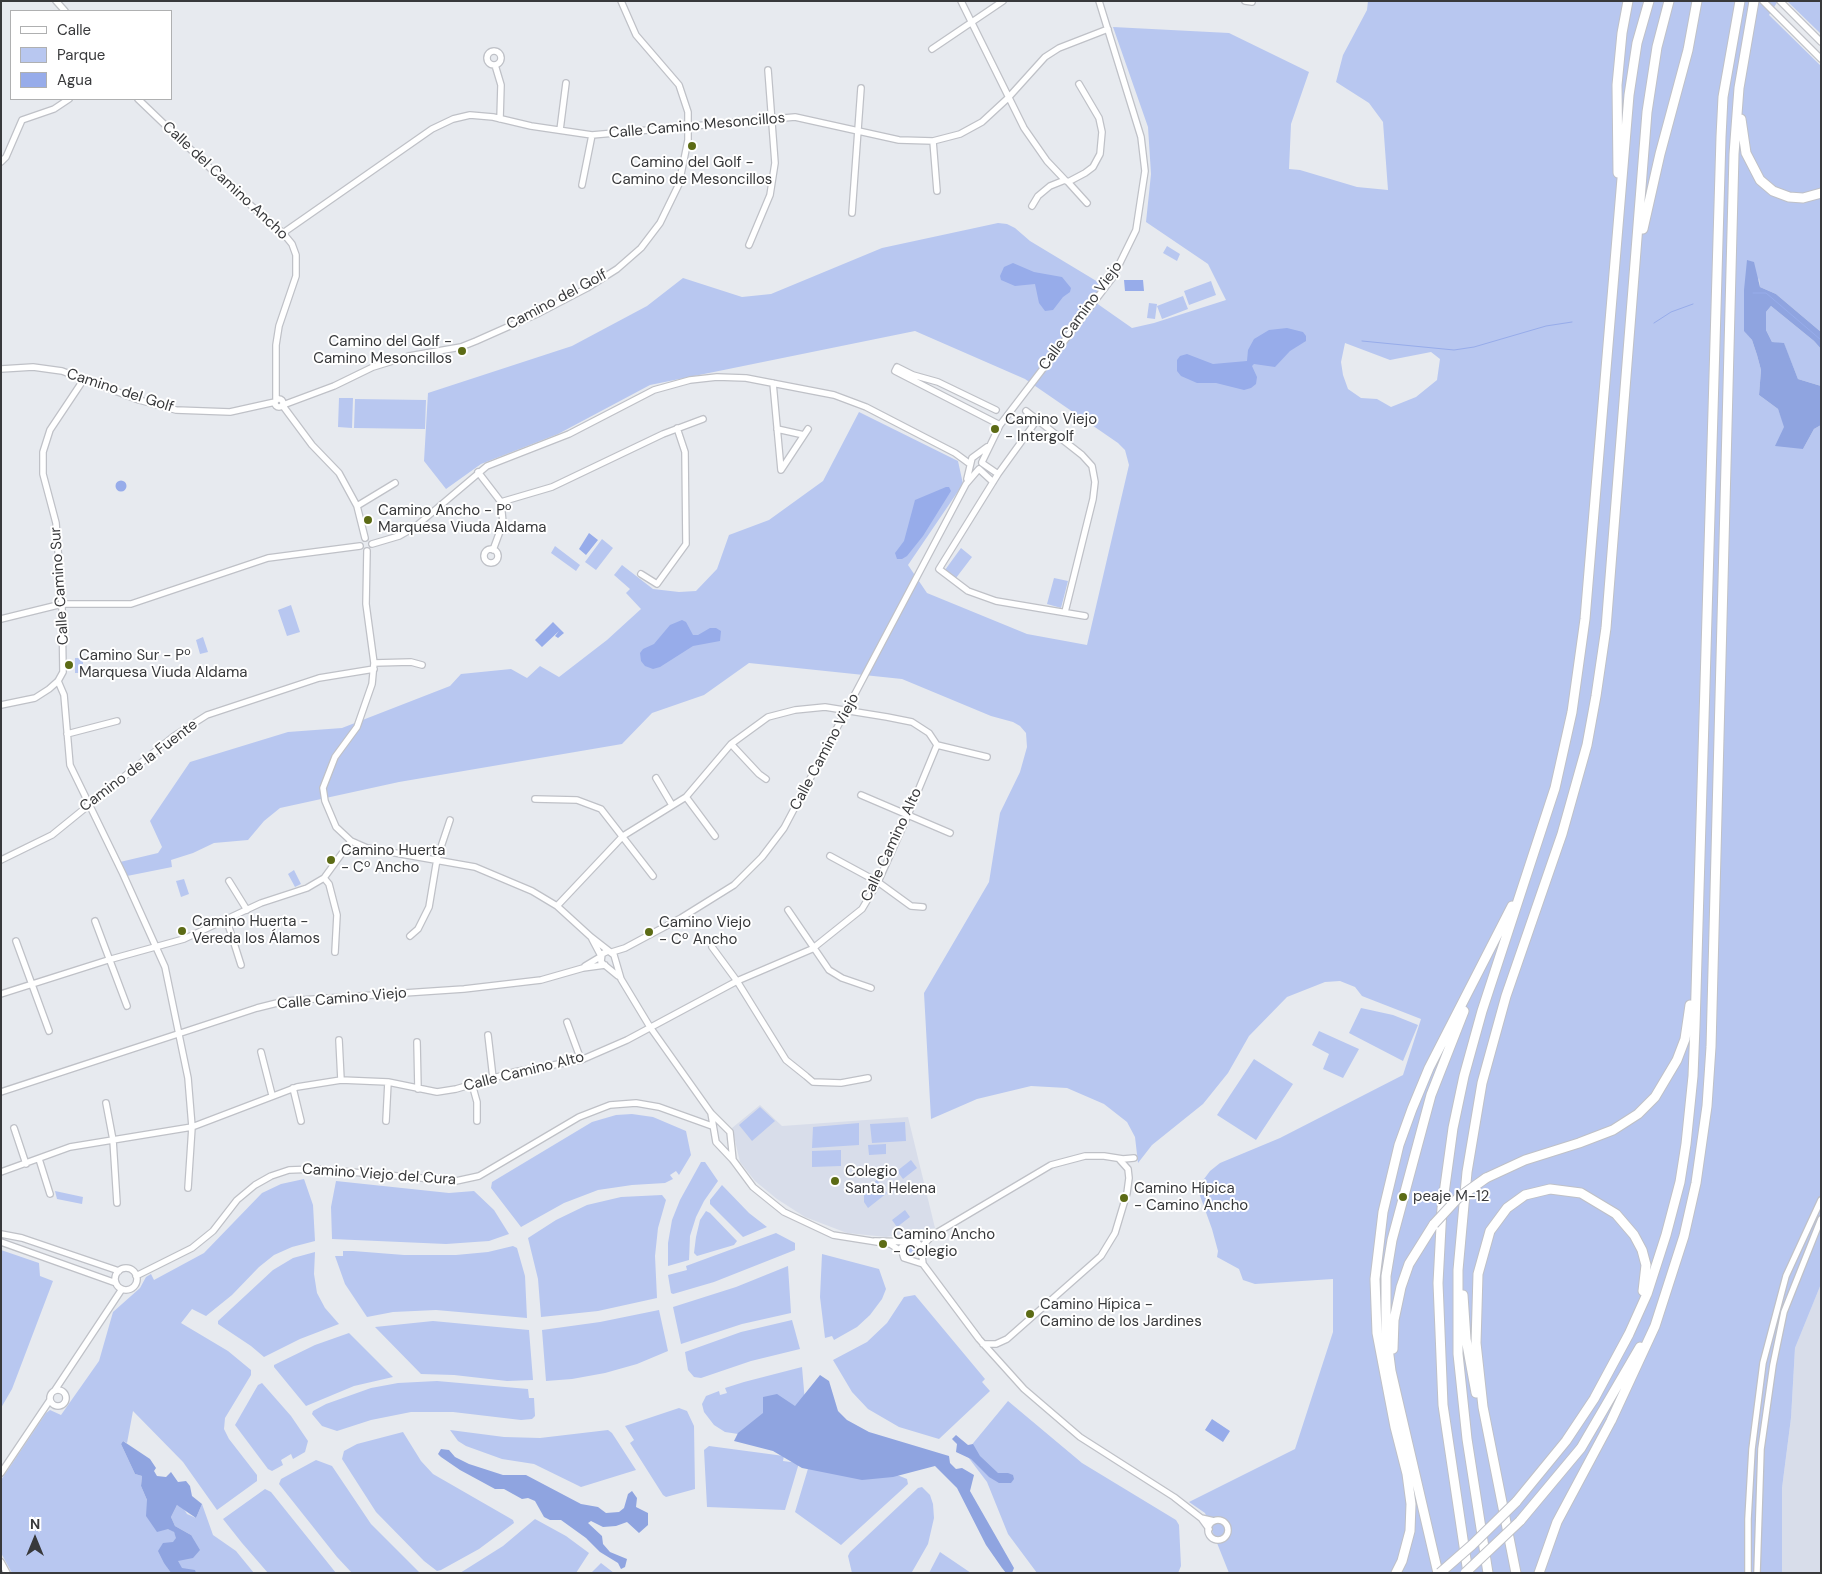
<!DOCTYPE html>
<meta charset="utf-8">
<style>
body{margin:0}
#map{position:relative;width:1822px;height:1574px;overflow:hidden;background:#e7eaef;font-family:"DM Sans",sans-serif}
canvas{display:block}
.frame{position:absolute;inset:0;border:2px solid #38393b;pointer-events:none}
.legend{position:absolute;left:10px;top:10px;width:162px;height:90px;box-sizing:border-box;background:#fff;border:1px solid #afb0b1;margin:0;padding:6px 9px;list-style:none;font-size:15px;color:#38393b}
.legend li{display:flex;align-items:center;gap:10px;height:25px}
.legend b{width:25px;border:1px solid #afb0b1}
.north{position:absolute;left:10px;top:1514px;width:50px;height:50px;-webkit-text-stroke:4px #fff;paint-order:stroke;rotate:0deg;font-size:14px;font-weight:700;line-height:20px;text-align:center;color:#38393b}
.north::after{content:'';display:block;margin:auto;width:18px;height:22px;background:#38393b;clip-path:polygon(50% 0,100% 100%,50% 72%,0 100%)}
</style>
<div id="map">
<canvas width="1822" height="1574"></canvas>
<div class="frame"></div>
<ul class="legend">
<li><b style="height:6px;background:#fff"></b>Calle</li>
<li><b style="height:14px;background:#b8c7f0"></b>Parque</li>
<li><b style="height:14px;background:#97acea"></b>Agua</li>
</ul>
<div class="north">N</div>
</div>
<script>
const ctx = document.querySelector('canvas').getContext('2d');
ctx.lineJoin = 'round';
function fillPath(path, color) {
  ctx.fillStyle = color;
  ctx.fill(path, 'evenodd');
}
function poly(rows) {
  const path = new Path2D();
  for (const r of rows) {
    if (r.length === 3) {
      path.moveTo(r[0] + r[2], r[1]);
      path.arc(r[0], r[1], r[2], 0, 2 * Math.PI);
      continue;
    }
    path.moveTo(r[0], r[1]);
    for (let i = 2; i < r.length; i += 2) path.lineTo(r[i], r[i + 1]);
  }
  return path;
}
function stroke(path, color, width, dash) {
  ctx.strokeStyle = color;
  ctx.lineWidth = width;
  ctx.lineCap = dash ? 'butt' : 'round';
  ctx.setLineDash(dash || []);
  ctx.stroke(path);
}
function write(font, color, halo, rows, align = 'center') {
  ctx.font = font + ' "DM Sans",sans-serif';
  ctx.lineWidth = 4;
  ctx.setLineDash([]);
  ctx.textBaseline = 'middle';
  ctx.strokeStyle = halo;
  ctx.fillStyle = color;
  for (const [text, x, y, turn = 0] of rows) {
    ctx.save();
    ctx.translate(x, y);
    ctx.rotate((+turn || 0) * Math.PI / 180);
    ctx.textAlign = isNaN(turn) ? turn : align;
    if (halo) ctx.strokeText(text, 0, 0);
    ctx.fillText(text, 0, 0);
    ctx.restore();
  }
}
const built = poly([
 [760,1105,782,1126,908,1117,935,1228,886,1237,847,1233,805,1217,777,1199,755,1181,740,1162,732,1128],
 [1821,1284,1821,1573,1782,1573,1782,1488,1791,1418,1795,1348]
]);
const green = poly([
 [1368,1,1778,1,1769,15,1821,66,1821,332,1776,294,1760,287,1759,278,1744,330,1752,340,1757,355,1761,370,1759,395,1778,409,1785,427,1803,449,1814,429,1821,425,1821,1284,1795,1348,1791,1418,1782,1488,1782,1573,1229,1573,1205,1513,1189,1502,1295,1449,1333,1332,1333,1279,1255,1284,1243,1280,1239,1269,1217,1257,1218,1251,1212,1229,1199,1193,1201,1183,1210,1171,1220,1163,1280,1138,1403,1075,1421,1019,1362,996,1355,987,1340,981,1325,982,1287,997,1249,1036,1228,1073,1203,1104,1152,1145,1138,1163,1135,1137,1127,1122,1104,1104,1067,1088,1031,1086,977,1099,931,1119,924,993,989,882,1000,813,1020,772,1027,747,1026,733,1020,726,1013,722,991,716,902,679,749,663,704,695,652,713,622,744,399,782,280,808,264,821,248,840,214,843,193,853,171,860,172,867,127,876,120,862,158,853,162,847,150,821,190,762,288,732,342,728,450,686,461,674,511,669,527,678,540,666,559,677,607,640,641,609,626,593,630,589,614,575,622,565,653,589,679,592,696,591,717,569,729,535,769,520,823,481,859,412,958,461,963,484,908,565,927,593,1027,634,1087,645,1129,465,1125,450,1118,443,1025,379,915,331,650,385,558,434,481,464,446,489,424,461,428,393,572,346,647,306,683,278,742,297,771,294,882,248,998,223,1007,224,1015,228,1030,241,1103,285,1092,300,1132,328,1154,323,1226,300,1208,264,1146,222,1151,174,1148,127,1113,27,1229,33,1309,72,1291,124,1289,169,1300,170,1357,187,1388,190,1383,122,1369,103,1336,82,1343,55,1367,10],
 [1345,343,1390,360,1431,352,1440,359,1437,380,1416,397,1391,407,1377,399,1361,398,1348,389,1343,375,1341,362],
 [1787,1,1821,1,1821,34],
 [1167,246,1180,254,1177,261,1163,253],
 [1211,281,1216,295,1189,305,1184,291],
 [1183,296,1188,309,1162,319,1157,306],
 [1149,303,1157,304,1155,319,1147,318],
 [1771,306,1814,341,1821,349,1821,386,1798,379,1784,344,1772,342,1766,330,1766,312],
 [339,398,353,398,352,428,338,427],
 [355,399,426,400,425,429,354,428],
 [602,539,613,548,596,570,585,562],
 [555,546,580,565,576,571,551,553],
 [961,548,972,557,956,578,945,570],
 [1054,578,1068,581,1061,608,1047,604],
 [291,605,300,632,287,636,278,610],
 [203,637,208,652,200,654,196,640],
 [75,658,83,658,83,673,75,673],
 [294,870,301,884,295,887,288,874],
 [184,879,189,894,181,897,176,881],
 [1361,1008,1393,1015,1418,1025,1403,1061,1349,1033],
 [1319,1031,1359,1049,1343,1078,1323,1069,1329,1054,1312,1045],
 [1254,1059,1293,1084,1256,1140,1217,1115],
 [760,1107,775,1121,752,1141,739,1125],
 [632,1114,653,1117,686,1131,691,1155,679,1175,676,1171,670,1175,673,1179,665,1183,632,1185,598,1190,564,1203,521,1227,491,1188,492,1182,592,1122,616,1115],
 [905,1122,906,1141,872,1143,870,1124],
 [859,1123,859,1145,812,1148,813,1127],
 [886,1144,886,1154,869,1155,868,1145],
 [841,1150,841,1166,812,1167,812,1151],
 [911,1160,917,1168,903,1179,897,1171],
 [701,1162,705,1162,718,1181,704,1201,696,1217,690,1236,689,1260,668,1266,668,1243,672,1220,680,1200],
 [304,1179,313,1205,315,1241,292,1247,274,1255,259,1267,232,1295,206,1316,192,1309,181,1323,228,1351,251,1370,251,1375,225,1418,224,1429,229,1439,257,1475,257,1481,217,1510,183,1462,133,1411,127,1443,123,1441,121,1444,135,1474,142,1476,141,1486,147,1500,174,1532,177,1538,167,1567,171,1573,12,1573,1,1553,1,1480,46,1413,50,1410,61,1415,99,1361,113,1312,140,1288,146,1277,151,1274,154,1280,204,1253,262,1193,281,1184],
 [877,1180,887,1193,868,1208,864,1202,864,1190],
 [336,1181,449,1193,474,1191,494,1210,509,1234,489,1241,446,1244,332,1239,331,1207],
 [722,1185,749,1213,767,1227,743,1237,710,1204,710,1200],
 [55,1191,83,1197,82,1204,57,1199],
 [662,1195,666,1200,658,1228,655,1256,657,1298,598,1311,541,1317,538,1279,528,1238,556,1220,587,1205,621,1197],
 [905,1210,910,1217,897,1227,892,1220],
 [706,1211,710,1213,737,1241,734,1245,697,1256,694,1253,696,1237,700,1220],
 [776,1233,795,1243,795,1250,714,1282,673,1294,671,1293,668,1275,687,1270,686,1266],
 [911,1250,6],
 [513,1246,517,1248,525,1276,527,1318,436,1310,393,1312,367,1317,345,1284,335,1256,343,1256,343,1251,353,1251,404,1255,456,1255,488,1252],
 [1,1250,39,1263,40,1276,53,1281,12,1389,1,1408],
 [315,1252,314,1274,317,1293,325,1308,339,1324,300,1339,264,1357,251,1346,218,1324,218,1321,273,1270,293,1258],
 [822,1254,879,1269,886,1289,882,1299,870,1315,857,1327,834,1340,832,1336,825,1338,820,1297],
 [788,1266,791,1313,742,1324,681,1344,673,1307,736,1287],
 [915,1295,985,1379,982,1382,990,1391,939,1439,899,1427,868,1409,852,1392,833,1360,867,1342,887,1323,904,1297],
 [659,1310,668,1351,637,1364,605,1373,572,1379,546,1381,542,1330,600,1322],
 [792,1320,800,1349,751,1361,701,1378,694,1377,688,1370,685,1352,741,1332],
 [433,1321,529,1330,533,1380,507,1381,454,1375,421,1374,375,1327],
 [349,1333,393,1377,354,1386,306,1406,274,1367,274,1365,315,1345],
 [802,1367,805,1402,804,1444,725,1432,714,1425,704,1412,702,1404,706,1396,719,1391,720,1395,727,1393,725,1388,744,1382],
 [437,1381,528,1389,529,1398,534,1398,535,1416,532,1419,521,1420,453,1412,411,1412,371,1420,337,1431,322,1426,312,1414,313,1411,326,1404,371,1388,398,1383],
 [262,1383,291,1416,308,1441,305,1452,293,1459,291,1454,281,1460,283,1465,272,1471,268,1469,235,1425,258,1385],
 [1008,1401,1082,1463,1176,1520,1179,1525,1181,1566,1178,1573,1037,1573,1008,1534,987,1482,965,1453],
 [679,1408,687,1411,694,1426,695,1489,666,1497,663,1495,630,1443,634,1440,625,1426],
 [450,1430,504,1437,540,1438,608,1430,612,1433,636,1470,581,1487,534,1464,502,1459,466,1446,458,1441],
 [403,1432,421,1461,433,1474,513,1520,514,1523,479,1549,441,1570,437,1571,424,1561,376,1512,342,1459,344,1451,357,1444],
 [709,1446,784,1456,783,1461,799,1463,785,1510,707,1507,704,1450],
 [316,1460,332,1466,371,1524,420,1573,352,1573,337,1557,279,1484,281,1479],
 [810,1462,885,1470,907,1479,908,1484,841,1545,795,1512],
 [922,1487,930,1495,933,1504,934,1518,928,1544,912,1572,852,1573,848,1556,850,1552,918,1488],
 [265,1489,271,1492,336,1573,268,1573,242,1543,223,1519],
 [202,1504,213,1535,236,1551,254,1573,177,1573,178,1561,191,1535,175,1526,171,1517,177,1505,182,1506,187,1514,196,1518],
 [535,1519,566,1536,589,1553,576,1573,460,1573,503,1546],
 [940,1552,971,1573,929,1573],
 [601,1563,614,1573,591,1573]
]);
const forest = poly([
 [1747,260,1754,262,1760,287,1776,294,1821,332,1821,349,1814,341,1771,306,1766,312,1766,330,1772,342,1784,343,1798,379,1821,386,1821,425,1814,429,1803,449,1775,446,1784,427,1778,409,1759,395,1761,370,1757,355,1752,340,1744,331,1744,290],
 [820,1375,829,1381,838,1411,847,1420,869,1432,949,1456,950,1463,956,1469,962,1468,974,1475,970,1491,1014,1568,1012,1573,1006,1573,1002,1568,986,1545,957,1488,935,1466,893,1477,862,1480,802,1468,773,1451,734,1441,738,1433,763,1413,763,1397,777,1394,795,1406],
 [956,1435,968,1445,973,1444,980,1456,998,1473,1008,1473,1013,1475,1014,1479,1011,1483,999,1483,989,1477,971,1459,956,1452,957,1444,952,1439],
 [123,1441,150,1459,156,1468,154,1471,157,1476,166,1477,171,1472,178,1482,186,1481,190,1486,192,1496,202,1504,196,1518,177,1505,171,1517,175,1526,191,1535,200,1550,193,1558,178,1561,182,1568,195,1570,196,1573,171,1573,164,1563,158,1551,163,1543,173,1542,176,1538,174,1532,168,1529,157,1532,146,1516,147,1500,141,1486,142,1476,135,1474,121,1444],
 [441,1449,449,1450,455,1457,469,1464,503,1475,526,1475,581,1504,598,1507,606,1513,619,1512,624,1508,628,1494,632,1491,637,1498,636,1507,648,1513,648,1525,639,1533,627,1522,616,1526,603,1527,591,1521,588,1523,602,1536,603,1544,610,1552,627,1559,625,1567,621,1569,618,1563,600,1552,586,1538,561,1520,550,1520,544,1517,535,1501,528,1498,522,1499,504,1489,495,1489,460,1470,441,1457,438,1454]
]);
const water = poly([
 [1013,263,1034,272,1062,277,1071,288,1070,292,1063,297,1053,310,1045,311,1039,303,1035,284,1015,286,1001,280,1000,276,1004,267],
 [1124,280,1143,280,1144,291,1125,291],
 [1287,328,1303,332,1306,336,1306,341,1290,351,1275,367,1254,364,1252,366,1257,377,1256,384,1251,388,1244,390,1216,383,1197,383,1181,376,1177,371,1177,360,1180,356,1187,354,1213,364,1247,361,1248,350,1254,339,1269,330],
 [121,486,5.5],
 [946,487,949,487,951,491,923,536,907,556,902,559,897,559,895,553,904,541,915,500],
 [589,533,598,540,586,555,579,549],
 [682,620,686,622,693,635,698,635,710,628,716,628,721,631,720,641,693,646,660,667,653,669,645,666,641,661,640,653,643,649,654,644,670,625],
 [553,622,564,633,558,638,555,636,559,631,542,647,535,640],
 [1212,1419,1230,1431,1223,1442,1205,1430]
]);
const stream = poly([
 [1753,293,1766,293,1821,340],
 [1654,323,1671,312,1693,304],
 [1362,341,1454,350,1474,347,1546,326,1572,322]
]);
const minor = poly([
 [56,1,65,11],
 [961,1,1024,128,1047,161,1065,180],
 [1245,1,1252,2],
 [1763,1,1821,59],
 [1780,1,1821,42],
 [932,49,1003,1],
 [494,58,7],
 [495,65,501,85,500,119],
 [138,99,233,190,283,233,292,244,296,255,296,276,279,326,276,345,276,400],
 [560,130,566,83],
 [933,141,937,191],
 [1,162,6,157,22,120,54,109,69,99],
 [1068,182,1087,203],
 [582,185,592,135],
 [1032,206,1038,196,1050,186,1065,180,1068,182,1085,173,1093,167,1100,154,1102,132,1099,118,1079,84],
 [852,213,861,88],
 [283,233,432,129,453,119,470,115,493,117,531,126,592,135,795,117,899,140,933,141,960,134,982,122,1008,98,1045,57,1059,48,1108,29],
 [749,245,770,195,775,163,768,70],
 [1,369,33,367,62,371,139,400,176,410,230,412,275,402],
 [773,383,781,470,808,429],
 [279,403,4],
 [283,405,334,386,373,367,409,356,461,347,476,341,539,313,587,288,617,269,641,248,660,223,679,184,688,140,688,112,679,85,636,35,621,1],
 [283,406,312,445,339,473,357,506,365,538],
 [996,410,938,382,913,375,897,367,895,371,1000,425],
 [1026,411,1082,455,1092,466,1095,482,1093,499,1065,612],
 [1037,420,998,474,939,569,968,591,996,601,1085,616],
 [777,429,804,435],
 [982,462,1000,425,1113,277,1136,230,1145,171,1141,137,1099,1],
 [982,463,998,474],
 [979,469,993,482],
 [478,472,501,502,503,523,493,550],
 [967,479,972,458,987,447],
 [501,502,552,487,663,434,703,419],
 [357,506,395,483],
 [372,544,399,536,415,527,487,466,569,434,654,390,690,380,717,377,746,378,834,395,866,407,955,453,970,464],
 [491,556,7],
 [367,551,366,604,374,663,372,684,357,727,335,757,323,788,325,801,336,827,351,841,367,848,475,867,532,891,557,906,591,937,614,955,621,979,650,1027,711,1113,730,1132,733,1160],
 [641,574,657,584,686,544,685,452,677,428],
 [1,619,62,604,131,604,268,558,360,546],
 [374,663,411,662,422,665],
 [58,681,64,695,70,765,123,874,165,967,188,1078,192,1127,188,1188],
 [1,705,35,698,49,689,58,681,63,672,62,604,56,523,43,474,43,452,50,430,84,379],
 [67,734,117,721],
 [731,744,759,774,766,779],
 [937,745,987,757],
 [656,778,672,805],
 [861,795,950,833],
 [686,797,715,836],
 [535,799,577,800,601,809,653,876],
 [830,856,878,882,911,906,923,907],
 [1,860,52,835,174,736,207,715,319,678,374,669],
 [324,878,329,884,337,915,335,952],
 [229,881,247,910],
 [788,910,829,970,842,978,871,988],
 [95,921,127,1006],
 [227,921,241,965],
 [410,936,418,929,429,907,437,859,450,820],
 [592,939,601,956],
 [16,941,49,1031],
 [712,947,737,981,786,1060,806,1076,813,1082,841,1083,868,1078],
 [608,951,602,954,601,962,618,976],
 [612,952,625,948,681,918,734,885,762,857,784,828,966,484,978,470],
 [585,966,600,957],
 [1,994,108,960,184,939,261,903,307,888,324,878,351,841],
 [567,1022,581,1060],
 [488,1035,493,1078],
 [339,1040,341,1080],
 [417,1042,418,1089],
 [261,1052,272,1095],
 [472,1084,477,1102,477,1121],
 [293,1088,301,1121],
 [1,1092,257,1008,285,1001,464,989,541,980,583,968,605,965],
 [106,1103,113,1140,117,1203],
 [711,1113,716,1142,733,1160,753,1187,784,1212,833,1235,890,1244,901,1251],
 [386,1121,388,1082],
 [14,1128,26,1164],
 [39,1159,50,1194],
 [1,1172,70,1147,192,1127,297,1087,341,1080,388,1082,437,1092,456,1089,514,1072,581,1060,627,1040,737,981,812,949,862,909,878,882,908,815,937,745,929,733,912,722,887,717,825,707,795,710,768,717,731,744,686,797,623,836,557,906],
 [1,1234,22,1238,119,1271],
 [875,1241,917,1242,921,1247,923,1264,979,1339,1024,1389,1080,1437,1174,1497,1201,1518],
 [907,1241,901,1248,904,1258,923,1264],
 [1,1242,116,1283],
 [921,1247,933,1235,1051,1165,1085,1156,1104,1156,1123,1159,1134,1158],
 [126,1279,11],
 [136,1276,192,1248,213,1231,237,1200,255,1185,271,1176,289,1170,316,1169,456,1181,479,1176,579,1117,610,1105,636,1103,659,1107,712,1126],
 [983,1344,996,1344,1007,1339,1101,1256,1115,1233,1127,1193,1129,1178,1128,1169,1119,1159],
 [55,1390,122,1289],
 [58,1398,8],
 [1,1473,50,1400],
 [1218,1530,10],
 [1209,1529,1201,1518,1214,1521],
 [1,1562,7,1573],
 [1748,1573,1748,1519,1752,1449,1763,1363,1786,1276,1821,1200],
 [1757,1573,1761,1449,1773,1365,1784,1312,1821,1219]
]);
const highway = poly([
 [1741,119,1746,153,1760,180,1773,191,1789,197,1803,198,1821,193],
 [1618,173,1617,85,1622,33,1628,1],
 [1643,229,1660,154,1688,50,1697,1],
 [1486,1178,1525,1160,1579,1143,1613,1130,1638,1114,1655,1097,1677,1060,1685,1039,1690,1005],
 [1463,1295,1466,1339,1476,1393],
 [1393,1349,1394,1320,1401,1287,1409,1264,1434,1224],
 [1516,1502,1566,1441,1594,1399,1629,1334,1647,1294,1666,1235,1680,1182,1686,1144,1693,1076,1695,1026,1721,137,1723,97,1740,1],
 [1520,1521,1581,1448,1640,1347],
 [1396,1573,1402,1561,1410,1531,1411,1504,1407,1474,1395,1427,1377,1333,1375,1279,1383,1212,1399,1145,1412,1109,1429,1068,1512,906],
 [1438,1573,1391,1371,1386,1332,1386,1276,1392,1240,1431,1095,1464,1011],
 [1468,1573,1443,1405,1438,1283,1442,1208,1453,1128,1464,1076,1482,1011,1555,788,1572,712,1585,619,1629,95,1637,43,1649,1],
 [1488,1573,1467,1439,1458,1354,1458,1270,1467,1172,1482,1083,1506,996,1562,834,1587,745,1596,696,1606,628,1647,112,1657,47,1669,1],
 [1516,1573,1483,1407,1476,1343,1478,1274,1490,1231,1507,1208,1525,1195,1550,1189,1581,1193,1616,1214,1634,1235,1642,1250,1646,1265,1643,1291],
 [1539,1573,1557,1522,1611,1421,1655,1326,1684,1236,1696,1183,1707,1106,1711,1047,1734,154,1739,88,1754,1]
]);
const highwayBridge = poly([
 [1434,1224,1458,1198,1486,1178],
 [1440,1573,1472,1545,1516,1502],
 [1465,1573,1520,1521]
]);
const markers = [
 [692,146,5,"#5c6b15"],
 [462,351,5,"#5c6b15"],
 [995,429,5,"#5c6b15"],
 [368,520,5,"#5c6b15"],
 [69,665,5,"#5c6b15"],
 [331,860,5,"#5c6b15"],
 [182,931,5,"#5c6b15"],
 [649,932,5,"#5c6b15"],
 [835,1181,5,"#5c6b15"],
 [1403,1197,5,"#5c6b15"],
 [1124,1198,5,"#5c6b15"],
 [883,1244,5,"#5c6b15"],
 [1030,1314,5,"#5c6b15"]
];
const streetNames = [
 ["Calle Camino Mesoncillos",697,126,-5],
 ["Calle del Camino Ancho",225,181,43],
 ["Camino del Golf",557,300,-28],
 ["Calle Camino Viejo",1081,316,-54],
 ["Camino del Golf",120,391,18],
 ["Calle Camino Sur",60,586,-94],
 ["Calle Camino Viejo",825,752,-62],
 ["Camino de la Fuente",139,766,-37],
 ["Calle Camino Alto",892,845,-65],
 ["Calle Camino Viejo",342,999,-5],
 ["Calle Camino Alto",524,1072,-14],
 ["Camino Viejo del Cura",379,1175,4]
];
const poiNames = [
 ["Camino del Golf -",692,163,"center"],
 ["Camino de Mesoncillos",692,180,"center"],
 ["Camino del Golf -",452,342,"right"],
 ["Camino Mesoncillos",452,359,"right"],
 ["Camino Viejo",1005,420],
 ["- Intergolf",1005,437],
 ["Camino Ancho - Pº",378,511],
 ["Marquesa Viuda Aldama",378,528],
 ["Camino Sur - Pº",79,656],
 ["Marquesa Viuda Aldama",79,673],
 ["Camino Huerta",341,851],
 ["- Cº Ancho",341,868],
 ["Camino Huerta -",192,922],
 ["Vereda los Álamos",192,939],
 ["Camino Viejo",659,923],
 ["- Cº Ancho",659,940],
 ["Colegio",845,1172],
 ["Santa Helena",845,1189],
 ["Camino Hípica",1134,1189],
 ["- Camino Ancho",1134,1206],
 ["peaje M-12",1413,1197],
 ["Camino Ancho",893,1235],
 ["- Colegio",893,1252],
 ["Camino Hípica -",1040,1305],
 ["Camino de los Jardines",1040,1322]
];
fillPath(built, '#d8ddea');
fillPath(green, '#b8c7f0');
fillPath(forest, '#8fa4e0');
fillPath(water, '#97acea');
stroke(stream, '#97acea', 1);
stroke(minor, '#bfc1c7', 8);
stroke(highway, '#bfc1c7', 11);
stroke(minor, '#fff', 5.5);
stroke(highway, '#fff', 9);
stroke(highwayBridge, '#bfc1c7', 11, []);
stroke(highwayBridge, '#fff', 9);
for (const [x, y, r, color] of markers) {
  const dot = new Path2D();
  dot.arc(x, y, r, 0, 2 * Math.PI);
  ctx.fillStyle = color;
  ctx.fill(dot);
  stroke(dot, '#fff', 2);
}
write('15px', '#38393b', '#fff', streetNames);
write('15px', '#38393b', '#fff', poiNames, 'left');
</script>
